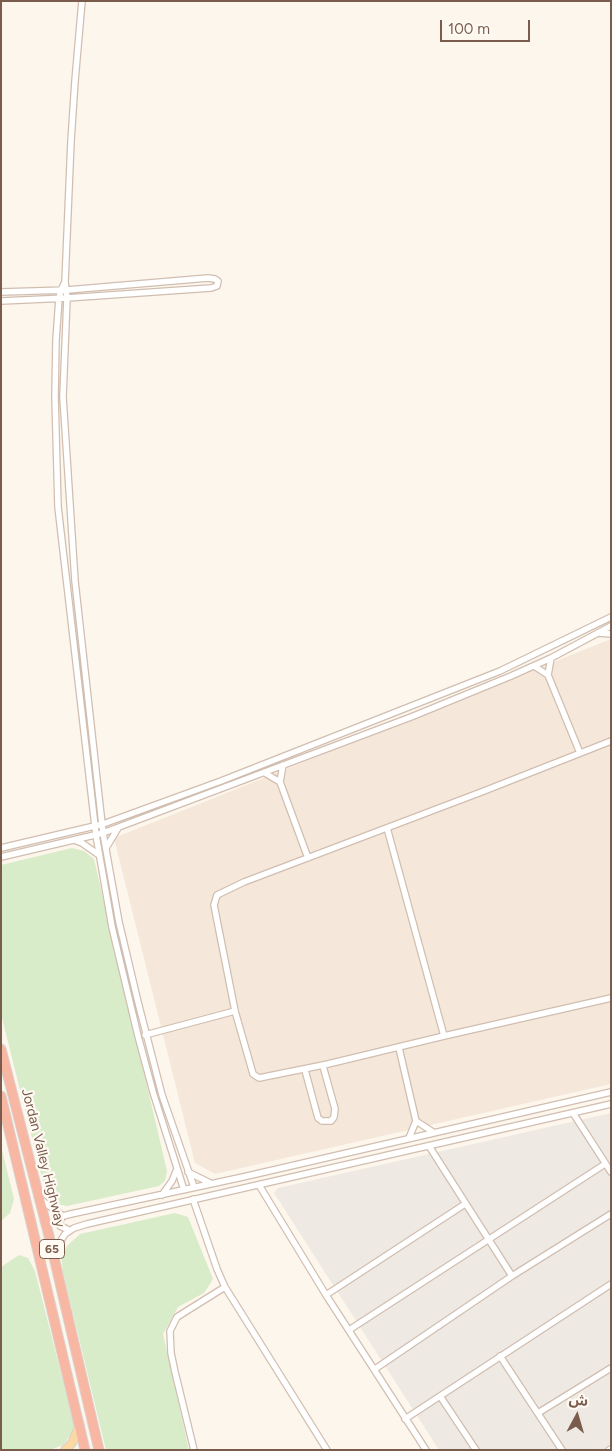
<!DOCTYPE html>
<meta charset="utf-8">
<style>
body{margin:0}
#map{position:relative;width:612px;height:1451px;overflow:hidden;background:#fdf6ec;font-family:Figtree,"Noto Sans Arabic",sans-serif}
canvas{display:block}
.frame{position:absolute;inset:0;border:2px solid #7a5c4d;pointer-events:none}
.north{position:absolute;left:552px;top:1391px;width:50px;height:50px;-webkit-text-stroke:4px #fffaf3;paint-order:stroke;rotate:6deg;font-size:14px;font-weight:700;line-height:20px;text-align:center;color:#7a5c4d}
.north::after{content:'';display:block;margin:auto;width:18px;height:22px;background:#7a5c4d;clip-path:polygon(50% 0,100% 100%,50% 72%,0 100%)}
.scale{position:absolute;left:440px;top:20px;width:90px;height:22px;box-sizing:border-box;border:2px solid #7a5c4d;border-top:0;padding-left:6px;font-size:15px;line-height:18px;white-space:nowrap;color:#7a5c4d;-webkit-text-stroke:4px #fffaf3;paint-order:stroke}
</style>
<div id="map">
<canvas width="612" height="1451"></canvas>
<div class="frame"></div>
<div class="north">ش</div>
<div class="scale">100 m</div>
</div>
<script>
const ctx = document.querySelector('canvas').getContext('2d');
ctx.lineJoin = 'round';
function fillPath(path, color) {
  ctx.fillStyle = color;
  ctx.fill(path, 'evenodd');
}
function poly(rows) {
  const path = new Path2D();
  for (const r of rows) {
    path.moveTo(r[0], r[1]);
    for (let i = 2; i < r.length; i += 2) path.lineTo(r[i], r[i + 1]);
  }
  return path;
}
function stroke(path, color, width, dash) {
  ctx.strokeStyle = color;
  ctx.lineWidth = width;
  ctx.lineCap = dash ? 'butt' : 'round';
  ctx.setLineDash(dash || []);
  ctx.stroke(path);
}
function write(font, color, halo, rows, align = 'center') {
  ctx.font = font + ' Figtree,sans-serif';
  ctx.lineWidth = 4.5;
  ctx.setLineDash([]);
  ctx.textBaseline = 'middle';
  ctx.strokeStyle = halo;
  ctx.fillStyle = color;
  for (const [text, x, y, turn = 0] of rows) {
    ctx.save();
    ctx.translate(x, y);
    ctx.rotate((+turn || 0) * Math.PI / 180);
    ctx.textAlign = isNaN(turn) ? turn : align;
    if (halo) ctx.strokeText(text, 0, 0);
    ctx.fillText(text, 0, 0);
    ctx.restore();
  }
}
const residential = poly([
 [611,639,611,1084,215,1174,195,1163,114,838]
]);
const industrial = poly([
 [611,1113,611,1450,439,1450,274,1193,278,1188]
]);
const green = poly([
 [72,848,84,851,94,859,167,1171,165,1181,159,1186,67,1206,56,1204,46,1194,1,1014,1,865],
 [1,1146,14,1199,10,1213,1,1221],
 [175,1213,188,1217,213,1279,204,1293,178,1307,163,1334,189,1450,106,1450,63,1272,61,1255,68,1245,80,1234],
 [19,1255,28,1258,35,1271,75,1429,63,1445,50,1450,1,1450,1,1267]
]);
const minor = poly([
 [65,282,61,290,59,298,56,340,55,397,58,507,96,835,112,927,138,1036,153,1092,184,1190],
 [1,292,67,290,208,278,215,279,218,281,217,286,211,288,67,298,1,301],
 [599,633,611,634],
 [551,658,548,675,580,753],
 [534,666,548,675],
 [611,741,484,791,244,882,217,895,214,905,235,1011,253,1074,259,1078,328,1064,444,1036,611,998],
 [283,765,280,782,308,858],
 [265,773,280,782],
 [387,828,444,1036],
 [74,840,82,843,99,855],
 [1,848,103,824,221,781,500,671,611,617],
 [106,848,118,828],
 [1,857,103,833,75,581,63,397,67,298,65,282,71,141,75,81,82,1],
 [145,1035,235,1011],
 [399,1048,416,1121,409,1138],
 [305,1070,318,1118,322,1121,331,1121,334,1117,335,1109,323,1066],
 [573,1113,611,1172],
 [416,1121,433,1132],
 [429,1146,512,1276],
 [188,1172,210,1183],
 [259,1185,326,1295,426,1450],
 [194,1187,162,1095,138,1002,119,922,103,833,411,717,511,676,551,658,611,626],
 [162,1195,172,1181,177,1169],
 [40,1199,63,1216,71,1214,243,1177,611,1092],
 [193,1199,217,1269,225,1287,327,1450],
 [63,1216,59,1222,60,1226,69,1230],
 [54,1255,60,1242,65,1234,74,1228,87,1224,611,1104],
 [326,1295,465,1204],
 [349,1330,605,1164],
 [500,1356,562,1450],
 [375,1369,512,1276,611,1214],
 [440,1396,476,1450],
 [538,1413,611,1368],
 [405,1419,611,1284],
 [194,1450,175,1372,171,1353,170,1331,177,1317,225,1287],
 [609,1450,611,1449]
]);
const major = poly([
 [65,1450,72,1443,80,1425]
]);
const highway = poly([
 [1,1049,49,1236,99,1450],
 [1,1096,85,1450]
]);
const shields = [
 [52,1249,25]
];
const shieldNames = [
 ["65",52,1249]
];
const streetNames = [
 ["Jordan Valley Highway",43,1158,76]
];
fillPath(residential, '#f5e8da');
fillPath(industrial, '#efe9e4');
fillPath(green, '#d8ecc9');
stroke(minor, '#d1beb0', 8);
stroke(major, '#dad1cd', 10);
stroke(highway, '#dad1cd', 11);
stroke(minor, '#fff', 5.5);
stroke(major, '#fbd9a5', 8);
stroke(highway, '#f7b7a3', 9);
for (const [x, y, w] of shields) {
  const box = new Path2D();
  box.roundRect(x - w / 2, y - 9.5, w, 19, 4);
  ctx.fillStyle = '#fffaf3';
  ctx.fill(box);
  stroke(box, '#7a5c4d', 1);
}
write('bold 12px', '#7a5c4d', null, shieldNames);
write('14px', '#7a5c4d', '#fffaf3', streetNames);
</script>
